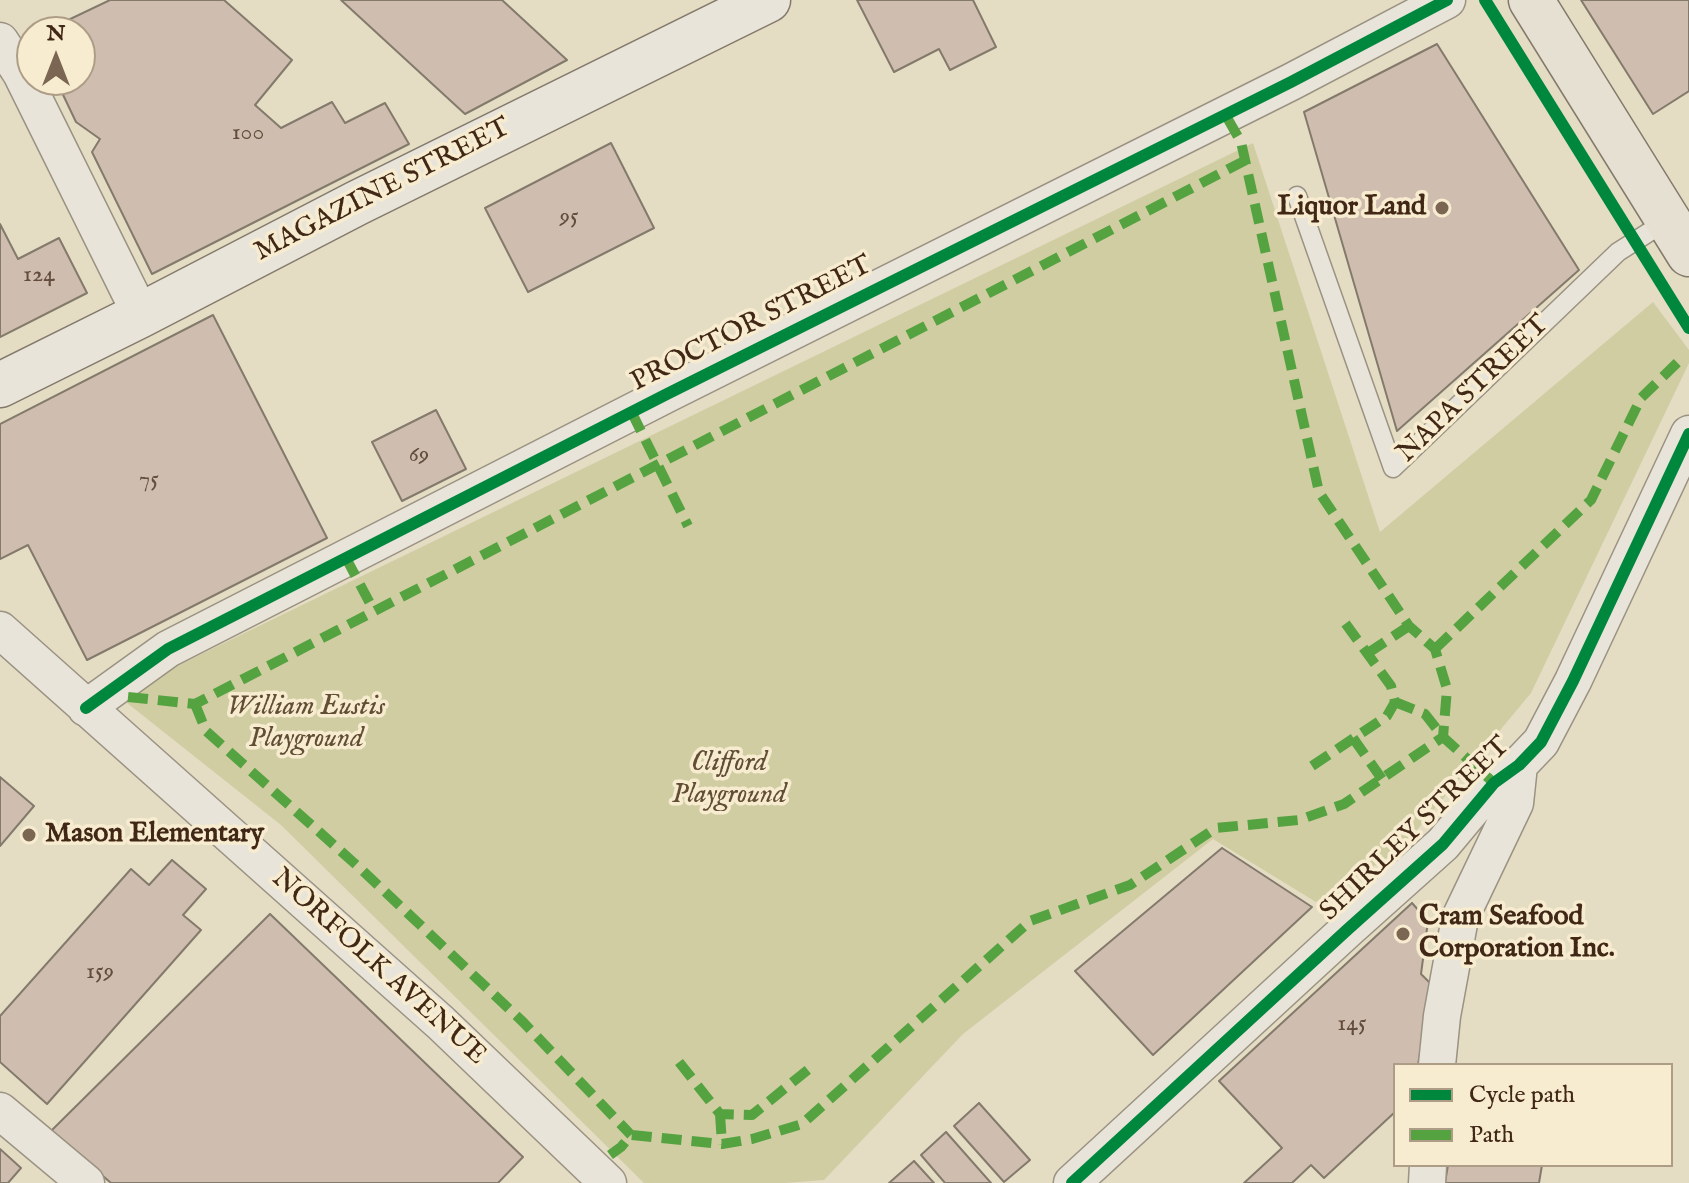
<!DOCTYPE html>
<style>
body{margin:0}
#map{position:relative;width:1689px;height:1183px;overflow:hidden;background:#e4dcc3;font-family:"IM FELL English",serif}
canvas{display:block}
.legend{position:absolute;left:1393px;top:1063px;width:280px;height:104px;box-sizing:border-box;background:#f7ecd0;border:2px solid #ae9d86;margin:0;padding:10px 14px;list-style:none;font-size:24px;color:#412716}
.legend li{display:flex;align-items:center;gap:16px;height:40px}
.legend b{width:40px;border:2px solid #ae9d86}
.north{position:absolute;left:16px;top:16px;width:80px;height:80px;box-sizing:border-box;background:#f7ecd0;border:2px solid #ae9d86;border-radius:50%;rotate:0deg;font-size:22px;font-weight:700;line-height:32px;text-align:center;color:#412716}
.north::after{content:'';display:block;margin:auto;width:28px;height:36px;background:#7a6653;clip-path:polygon(50% 0,100% 100%,50% 72%,0 100%)}
</style>
<div id="map">
<canvas width="1689" height="1183"></canvas>
<ul class="legend">
<li><b style="height:10px;background:#00873e"></b>Cycle path</li>
<li><b style="height:10px;background:#55a340"></b>Path</li>
</ul>
<div class="north">N</div>
</div>
<script>
const ctx = document.querySelector('canvas').getContext('2d');
ctx.lineJoin = 'round';
function fillPath(path, color) {
  ctx.fillStyle = color;
  ctx.fill(path, 'evenodd');
}
function poly(rows) {
  const path = new Path2D();
  for (const r of rows) {
    path.moveTo(r[0], r[1]);
    for (let i = 2; i < r.length; i += 2) path.lineTo(r[i], r[i + 1]);
  }
  return path;
}
function stroke(path, color, width, dash) {
  ctx.strokeStyle = color;
  ctx.lineWidth = width;
  ctx.lineCap = dash ? 'butt' : 'round';
  ctx.setLineDash(dash || []);
  ctx.stroke(path);
}
function write(font, color, halo, rows, align = 'center') {
  ctx.font = font + ' "IM FELL English",serif';
  ctx.lineWidth = 7;
  ctx.setLineDash([]);
  ctx.textBaseline = 'middle';
  ctx.strokeStyle = halo;
  ctx.fillStyle = color;
  for (const [text, x, y, turn = 0] of rows) {
    ctx.save();
    ctx.translate(x, y);
    ctx.rotate((+turn || 0) * Math.PI / 180);
    ctx.textAlign = isNaN(turn) ? turn : align;
    if (halo) ctx.strokeText(text, 0, 0);
    ctx.fillText(text, 0, 0);
    ctx.restore();
  }
}
const green = poly([
 [1253,143,1380,532,1653,302,1689,350,1689,363,1531,693,1401,849,1316,902,1213,839,963,1034,824,1180,785,1183,644,1183,281,825,117,695]
]);
const building = poly([
 [110,0,224,0,292,60,255,105,281,128,332,102,345,123,385,103,409,144,152,274,92,152,100,139,76,122,56,80,80,80,80,32,43,32,110,0],
 [341,0,502,0,567,60,465,114,341,0],
 [857,0,973,0,996,47,950,70,939,49,894,72,857,0],
 [1581,0,1689,0,1689,91,1653,114,1581,0],
 [1437,44,1579,270,1397,431,1304,112,1437,44],
 [611,143,654,228,528,292,485,208,611,143],
 [0,224,18,259,59,238,87,293,0,337,0,224],
 [213,315,327,538,87,660,28,545,0,559,0,424,213,315],
 [436,410,466,469,402,501,372,442,436,410],
 [0,777,34,806,0,846,0,777],
 [1222,848,1312,907,1153,1055,1075,971,1222,848],
 [172,860,206,889,183,915,201,930,47,1104,0,1062,0,1016,131,869,149,885,172,860],
 [1412,903,1428,921,1421,974,1432,985,1418,1065,1395,1065,1395,1112,1324,1178,1311,1165,1292,1183,1244,1183,1282,1148,1219,1081,1412,903],
 [270,914,523,1157,498,1183,111,1183,51,1131,270,914],
 [979,1103,1030,1160,1004,1182,954,1126,979,1103],
 [946,1132,991,1183,945,1183,921,1155,946,1132],
 [0,1149,21,1168,8,1183,0,1183,0,1149],
 [914,1161,934,1183,889,1183,914,1161],
 [1448,1165,1542,1165,1539,1183,1445,1183,1448,1165]
]);
const lane = poly([
 [1297,196,1393,468,1618,252,1668,220]
]);
const street = poly([
 [0,41,21,73,141,315],
 [0,630,441,1023,608,1183],
 [86,708,168,649,667,394,1291,82,1447,0],
 [1437,1065,1442,1016,1460,918,1515,803,1519,765],
 [0,1111,86,1183],
 [1072,1183,1347,930,1443,844,1494,783,1519,765,1541,742,1573,681,1689,434],
 [1427,1183,1428,1165]
]);
const secondary = poly([
 [0,385,141,315,357,203,768,0]
]);
const primary = poly([
 [1531,0,1689,254]
]);
const quiet = poly([
 [632,413,688,526],
 [346,558,374,611],
 [1435,649,1591,500,1641,398,1681,359],
 [1368,653,1409,626],
 [128,697,195,704,1246,160],
 [1395,702,1425,714,1443,737,1494,783],
 [195,704,206,731,362,870,523,1022,631,1135],
 [1353,738,1382,779],
 [1312,766,1387,716,1395,702,1391,686,1340,616],
 [679,1062,720,1114,752,1115,815,1064],
 [720,1114,722,1144],
 [610,1155,621,1147,631,1135,722,1144,752,1139,802,1124,1030,921,1130,885,1216,828,1299,820,1344,804,1443,737,1447,689,1435,649,1409,626,1319,492,1241,142,1225,114]
]);
const cycleway = poly([
 [1485,0,1689,328],
 [86,708,168,649,667,394,1291,82,1447,0],
 [1072,1183,1347,930,1443,844,1494,783,1519,765,1541,742,1573,681,1689,434]
]);
const markers = [
 [1442,208,8,"#7a6653"],
 [29,835,8,"#7a6653"],
 [1403,934,8,"#7a6653"]
];
const numberNames = [
 ["100",248,134],
 ["95",569,218],
 ["124",39,276],
 ["69",419,456],
 ["75",149,481],
 ["159",100,973],
 ["145",1352,1025]
];
const streetNames = [
 ["MAGAZINE STREET",383,191,-27],
 ["PROCTOR STREET",752,325,-27],
 ["NAPA STREET",1474,390,-44],
 ["SHIRLEY STREET",1416,830,-44],
 ["NORFOLK AVENUE",378,968,42]
];
const poiNames = [
 ["Liquor Land",1426,208,"right"],
 ["Mason Elementary",45,835],
 ["Cram Seafood",1419,918],
 ["Corporation Inc.",1419,950]
];
const parkNames = [
 ["William Eustis",306,708],
 ["Playground",306,740],
 ["Clifford",729,764],
 ["Playground",729,796]
];
fillPath(green, '#d1cda3');
fillPath(building, '#cfbeaf');
stroke(building, '#837a6c', 2);
stroke(lane, '#9a9282', 21);
stroke(street, '#9a9282', 39);
stroke(secondary, '#837a6c', 47);
stroke(primary, '#837a6c', 47);
stroke(lane, '#e9e4d9', 18);
stroke(street, '#e9e4d9', 36);
stroke(secondary, '#e9e4d9', 44);
stroke(primary, '#e6e0d2', 44);
stroke(quiet, '#55a340', 10, [20, 10]);
stroke(cycleway, '#00873e', 12);
for (const [x, y, r, color] of markers) {
  const dot = new Path2D();
  dot.arc(x, y, r, 0, 2 * Math.PI);
  ctx.fillStyle = color;
  ctx.fill(dot);
  stroke(dot, '#f7ecd0', 3);
}
write('24px', '#644d3c', null, numberNames);
write('28px', '#412716', '#f7ecd0', streetNames);
write('bold 28px', '#412716', '#f7ecd0', poiNames, 'left');
write('italic 28px', '#614e33', '#f7ecd0', parkNames);
</script>
